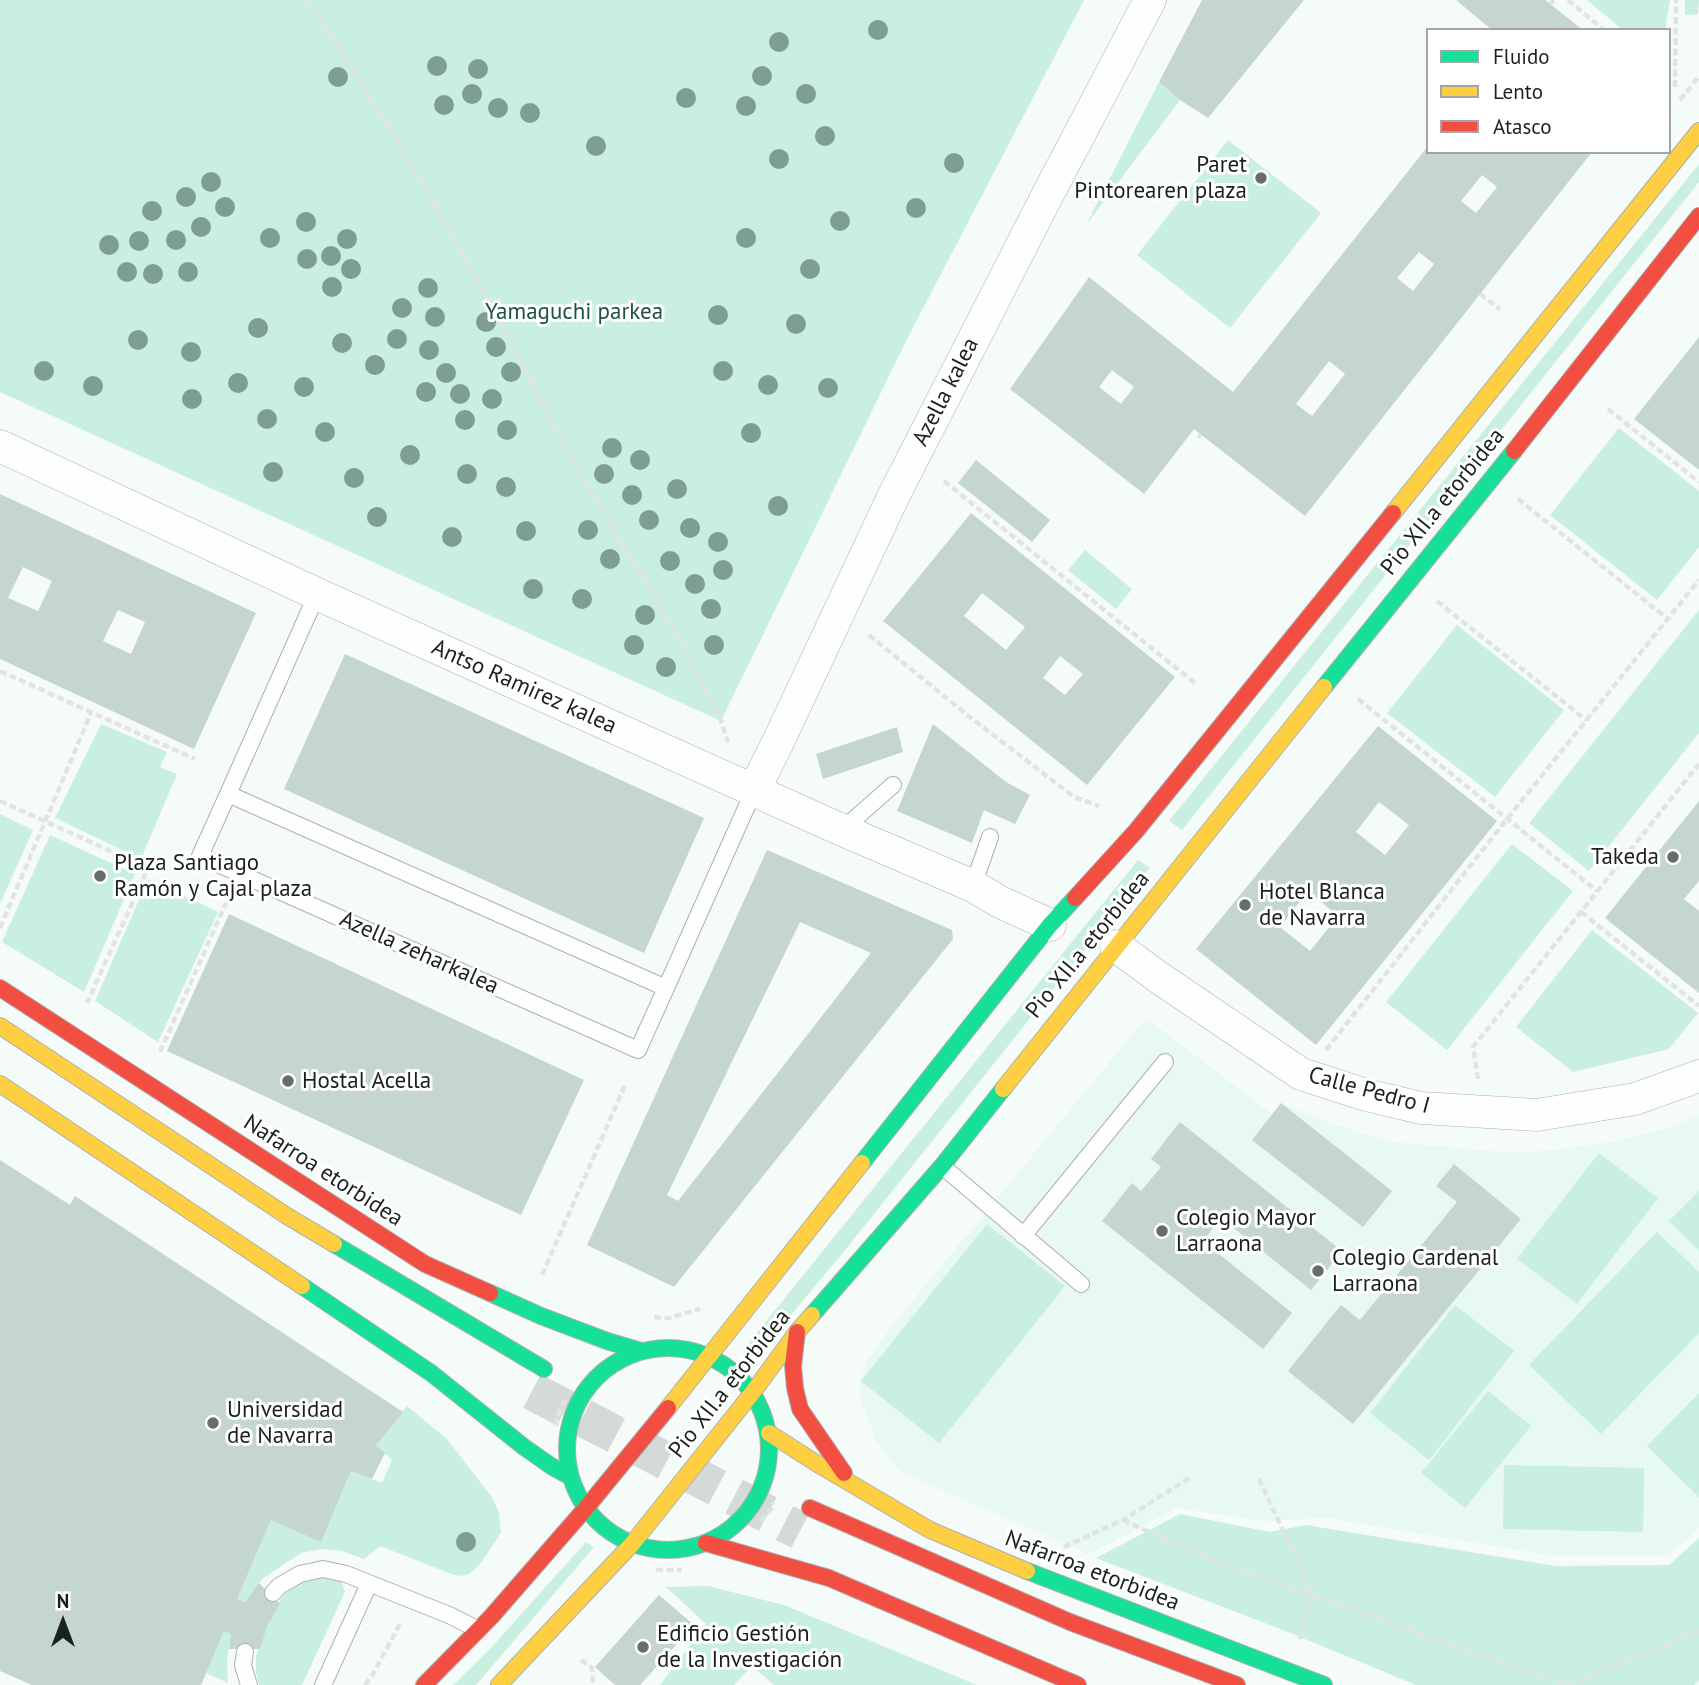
<!DOCTYPE html>
<meta charset="utf-8">
<style>
body{margin:0}
#map{position:relative;width:1699px;height:1685px;overflow:hidden;background:#f5fbf8;font-family:"PT Sans",sans-serif}
canvas{display:block}
.legend{position:absolute;left:1426px;top:28px;width:245px;height:126px;box-sizing:border-box;background:#fff;border:2px solid #a3a6a5;margin:0;padding:9px 12px;list-style:none;font-size:21px;color:#1a211e}
.legend li{display:flex;align-items:center;gap:14px;height:35px}
.legend b{width:35px;border:2px solid #a3a6a5}
.north{position:absolute;left:28px;top:1587px;width:70px;height:70px;-webkit-text-stroke:5px #fff;paint-order:stroke;rotate:0deg;font-size:19px;font-weight:700;line-height:28px;text-align:center;color:#1a211e}
.north::after{content:'';display:block;margin:auto;width:24px;height:32px;background:#1a211e;clip-path:polygon(50% 0,100% 100%,50% 72%,0 100%)}
</style>
<div id="map">
<canvas width="1699" height="1685"></canvas>
<ul class="legend">
<li><b style="height:9px;background:#16e098"></b>Fluido</li>
<li><b style="height:9px;background:#ffcf43"></b>Lento</li>
<li><b style="height:9px;background:#f24e42"></b>Atasco</li>
</ul>
<div class="north">N</div>
</div>
<script>
const ctx = document.querySelector('canvas').getContext('2d');
ctx.lineJoin = 'round';
function fillPath(path, color) {
  ctx.fillStyle = color;
  ctx.fill(path, 'evenodd');
}
function poly(rows) {
  const path = new Path2D();
  for (const r of rows) {
    if (r.length === 3) {
      path.moveTo(r[0] + r[2], r[1]);
      path.arc(r[0], r[1], r[2], 0, 2 * Math.PI);
      continue;
    }
    path.moveTo(r[0], r[1]);
    for (let i = 2; i < r.length; i += 2) path.lineTo(r[i], r[i + 1]);
  }
  return path;
}
function stroke(path, color, width, dash) {
  ctx.strokeStyle = color;
  ctx.lineWidth = width;
  ctx.lineCap = dash ? 'butt' : 'round';
  ctx.setLineDash(dash || []);
  ctx.stroke(path);
}
function write(font, color, halo, rows, align = 'center') {
  ctx.font = font + ' "PT Sans",sans-serif';
  ctx.lineWidth = 6;
  ctx.setLineDash([]);
  ctx.textBaseline = 'middle';
  ctx.strokeStyle = halo;
  ctx.fillStyle = color;
  for (const [text, x, y, turn = 0] of rows) {
    ctx.save();
    ctx.translate(x, y);
    ctx.rotate((+turn || 0) * Math.PI / 180);
    ctx.textAlign = isNaN(turn) ? turn : align;
    if (halo) ctx.strokeText(text, 0, 0);
    ctx.fillText(text, 0, 0);
    ctx.restore();
  }
}
const built = poly([
 [1146,1018,1272,1114,1281,1103,1339,1126,1391,1142,1502,1152,1544,1151,1605,1143,1662,1130,1699,1115,1699,1528,1668,1556,1553,1556,1328,1518,1264,1521,1177,1508,1089,1554,900,1472,876,1440,861,1401,860,1380,867,1362,891,1327]
]);
const green = poly([
 [0,0,1084,0,906,341,721,721,0,392],
 [1587,0,1670,0,1665,30,1623,30],
 [1685,0,1699,0,1698,14,1685,15],
 [1159,82,1180,100,1086,225],
 [1228,140,1321,213,1230,328,1137,255],
 [1699,164,1699,182,1182,830,1169,821],
 [1619,428,1699,491,1699,547,1657,600,1550,515],
 [1085,550,1132,589,1116,609,1068,570],
 [1699,610,1699,733,1589,871,1529,823],
 [1457,625,1564,710,1495,797,1387,713],
 [101,724,167,752,160,767,177,774,141,859,55,818],
 [0,814,33,830,0,904],
 [50,835,135,874,84,992,2,942],
 [1512,844,1573,891,1447,1050,1386,1002],
 [1138,860,1150,868,846,1249,754,1359,748,1359,744,1353,747,1345],
 [148,879,218,912,158,1042,95,1001],
 [1592,930,1698,1013,1669,1049,1573,1072,1516,1027],
 [1599,1153,1658,1198,1577,1304,1517,1259],
 [1699,1191,1699,1251,1669,1221],
 [987,1224,1065,1286,939,1443,861,1381],
 [1657,1232,1699,1272,1699,1333,1601,1434,1529,1365],
 [1455,1305,1514,1351,1429,1460,1370,1413],
 [1488,1391,1531,1426,1465,1508,1421,1473],
 [1699,1393,1699,1497,1647,1446],
 [407,1406,447,1439,491,1496,499,1512,501,1533,480,1564,469,1574,461,1576,454,1575,385,1548,379,1547,364,1559,342,1551,323,1549,301,1553,262,1579,245,1602,237,1599,271,1520,321,1541,351,1471,382,1483,392,1460,376,1446],
 [1504,1465,1644,1468,1643,1532,1503,1529],
 [1180,1514,1270,1532,1306,1525,1555,1566,1669,1565,1699,1538,1699,1680,1694,1685,1416,1685,1288,1632,1096,1558],
 [586,1542,594,1547,476,1685,453,1685,489,1650],
 [318,1578,334,1578,342,1583,345,1592,302,1685,259,1685,256,1672,256,1656,270,1616,282,1597,290,1589,304,1581],
 [708,1586,784,1605,977,1685,774,1685,752,1666,734,1685,660,1685,706,1624,666,1587],
 [224,1631,231,1634,227,1659,228,1683,206,1673]
]);
const building = poly([
 [1202,0,1304,0,1208,118,1180,100,1159,82],
 [1456,0,1545,0,1583,30,1492,30],
 [1428,146,1428,152,1592,152,1305,516,1194,429,1144,494,1010,389,1089,277,1233,392],
 [1482,175,1497,187,1476,213,1461,201],
 [1419,252,1434,264,1413,291,1397,278],
 [1329,361,1345,374,1312,416,1296,404],
 [1112,370,1134,387,1121,404,1099,387],
 [1699,337,1699,470,1634,419],
 [976,460,1050,520,1032,542,958,483],
 [0,494,256,613,194,749,0,659],
 [23,567,52,581,38,611,8,598],
 [118,610,145,622,131,654,103,641],
 [971,513,1175,677,1087,785,883,621],
 [982,593,1025,627,1006,650,964,616],
 [1060,656,1083,674,1065,695,1043,678],
 [345,654,704,818,644,953,284,789],
 [933,724,1006,782,1030,795,1015,824,984,810,972,843,897,811],
 [1378,726,1497,821,1316,1045,1196,949],
 [1379,802,1409,825,1385,855,1356,832],
 [1308,891,1338,916,1310,951,1280,927],
 [897,727,903,752,823,779,816,754],
 [1699,801,1699,881,1684,899,1699,911,1699,993,1605,918],
 [767,850,952,930,953,939,674,1287,587,1245],
 [800,922,871,953,678,1201,667,1195],
 [229,914,584,1080,521,1215,167,1051],
 [1281,1103,1392,1191,1363,1227,1252,1140],
 [1180,1122,1342,1251,1311,1290,1221,1218,1203,1241,1292,1313,1263,1349,1102,1221,1132,1183,1141,1191,1161,1167,1151,1159],
 [0,1160,70,1205,75,1196,403,1412,376,1446,385,1453,372,1479,351,1471,321,1542,271,1520,237,1599,245,1602,259,1583,280,1604,267,1626,260,1649,229,1649,231,1634,224,1631,201,1685,32,1685,0,1671],
 [1454,1164,1521,1219,1353,1424,1288,1371,1341,1305,1360,1320,1457,1202,1436,1186],
 [659,1595,694,1625,640,1685,615,1685,595,1667]
]);
const secondaryTunnel = poly([
 [532,1391,800,1531]
]);
const path = poly([
 [304,0,318,14,405,153,495,311,567,451,685,648,721,721,728,742],
 [1568,0,1604,30],
 [1550,4,1554,0],
 [1675,87,1676,0],
 [1680,100,1699,76],
 [1480,294,1500,309],
 [1608,409,1699,482],
 [1198,438,1201,434],
 [944,481,1195,683],
 [1518,499,1668,619],
 [1437,601,1586,720],
 [869,635,966,714,1074,797,1099,806],
 [0,671,195,759],
 [1358,699,1597,891],
 [0,801,148,868,87,1003],
 [1581,912,1699,1006],
 [0,928,91,713],
 [1326,1050,1507,819,1699,580],
 [160,1052,226,903],
 [1478,1079,1473,1047,1699,764],
 [542,1275,626,1083],
 [654,1317,669,1318,700,1309],
 [556,1426,559,1412,566,1398],
 [1259,1479,1314,1597,1299,1640],
 [1123,1520,1207,1558,1566,1685],
 [761,1521,772,1508,773,1502],
 [1064,1547,1123,1520,1191,1477],
 [656,1570,682,1570],
 [581,1660,592,1668,593,1685],
 [365,1685,372,1676,401,1622],
 [1566,1685,1699,1631]
]);
const lane = poly([
 [317,594,228,794,666,988,754,790],
 [228,794,200,856,638,1050,666,988],
 [842,830,893,785],
 [973,886,990,837],
 [942,1166,1081,1284],
 [1023,1236,1165,1062],
 [273,1593,279,1586,300,1574,323,1569,346,1574,449,1615,477,1629],
 [245,1652,243,1665,249,1685],
 [323,1685,369,1584]
]);
const street = poly([
 [0,446,317,594,842,830,973,886,1000,902,1050,925],
 [754,790,779,740,894,495,1047,196,1150,0],
 [1116,946,1158,977,1301,1074,1366,1095,1421,1108,1537,1115,1635,1099,1699,1076]
]);
const fast = poly([
 [1324,687,1514,451],
 [862,1163,1050,925,1075,898],
 [334,1244,544,1369],
 [302,1286,431,1373,524,1447,551,1466,571,1477],
 [490,1293,541,1316,607,1341,641,1351],
 [812,1315,942,1166,1003,1089],
 [668,1449,101],
 [1027,1571,1324,1685]
]);
const slow = poly([
 [1393,513,1699,131],
 [0,1026,287,1216,334,1244],
 [0,1084,302,1286],
 [1003,1089,1324,687],
 [668,1408,862,1163],
 [769,1433,816,1463,930,1530,1027,1571],
 [499,1685,632,1544,753,1392,797,1332,812,1315]
]);
const jam = poly([
 [1514,451,1699,216],
 [1075,898,1136,831,1393,513],
 [0,988,425,1264,490,1293],
 [797,1332,793,1366,795,1388,800,1409,844,1473],
 [810,1508,1070,1622,1237,1685],
 [706,1543,829,1578,1078,1685],
 [424,1685,491,1617,586,1508,668,1408]
]);
const trees = [
 [878,30],
 [779,42],
 [437,66],
 [478,69],
 [762,76],
 [338,77],
 [472,94],
 [806,94],
 [686,98],
 [444,105],
 [746,106],
 [498,108],
 [530,113],
 [825,136],
 [596,146],
 [779,159],
 [954,163],
 [211,182],
 [186,197],
 [225,207],
 [916,208],
 [152,211],
 [840,221],
 [306,222],
 [201,227],
 [270,238],
 [746,238],
 [347,239],
 [176,240],
 [139,241],
 [109,245],
 [331,256],
 [307,259],
 [351,269],
 [810,269],
 [127,272],
 [188,272],
 [153,274],
 [332,287],
 [428,288],
 [402,308],
 [718,315],
 [435,317],
 [486,322],
 [796,324],
 [258,328],
 [397,339],
 [138,340],
 [342,343],
 [496,347],
 [429,350],
 [191,352],
 [375,365],
 [44,371],
 [723,371],
 [511,372],
 [446,373],
 [238,383],
 [768,385],
 [93,386],
 [304,387],
 [828,388],
 [426,392],
 [460,394],
 [192,399],
 [492,399],
 [267,419],
 [465,420],
 [507,430],
 [325,432],
 [751,433],
 [612,448],
 [410,455],
 [640,460],
 [273,472],
 [467,474],
 [604,474],
 [354,478],
 [506,487],
 [677,489],
 [632,495],
 [778,506],
 [377,517],
 [649,520],
 [690,528],
 [588,530],
 [526,531],
 [452,537],
 [718,542],
 [610,559],
 [670,561],
 [723,570],
 [695,584],
 [533,589],
 [582,599],
 [711,609],
 [645,615],
 [634,645],
 [714,645],
 [666,667],
 [466,1542]
];
const markers = [
 [1261,178,7,"#676d6a"],
 [1673,857,7,"#676d6a"],
 [100,876,7,"#676d6a"],
 [1245,905,7,"#676d6a"],
 [288,1081,7,"#676d6a"],
 [1162,1231,7,"#676d6a"],
 [1318,1271,7,"#676d6a"],
 [213,1423,7,"#676d6a"],
 [643,1647,7,"#676d6a"]
];
const poiNames = [
 ["Paret",1247,165,"right"],
 ["Pintorearen plaza",1247,191,"right"],
 ["Takeda",1659,857,"right"],
 ["Plaza Santiago",114,863],
 ["Ramón y Cajal plaza",114,889],
 ["Hotel Blanca",1259,892],
 ["de Navarra",1259,918],
 ["Hostal Acella",302,1081],
 ["Colegio Mayor",1176,1218],
 ["Larraona",1176,1244],
 ["Colegio Cardenal",1332,1258],
 ["Larraona",1332,1284],
 ["Universidad",227,1410],
 ["de Navarra",227,1436],
 ["Edificio Gestión",657,1634],
 ["de la Investigación",657,1660]
];
const parkNames = [
 ["Yamaguchi parkea",574,312]
];
const streetNames = [
 ["Azella kalea",946,392,-63],
 ["Pio XII.a etorbidea",1443,502,-51],
 ["Antso Ramirez kalea",524,687,24],
 ["Pio XII.a etorbidea",1088,945,-51],
 ["Azella zeharkalea",419,953,24],
 ["Calle Pedro I",1369,1091,15],
 ["Nafarroa etorbidea",323,1171,33],
 ["Pio XII.a etorbidea",730,1384,-52],
 ["Nafarroa etorbidea",1092,1571,21]
];
fillPath(built, '#e7f9f1');
fillPath(green, '#c9efe0');
fillPath(building, '#c5d5cf');
stroke(secondaryTunnel, '#d4dad7', 38, [38, 19]);
stroke(lane, '#acb1af', 18);
stroke(street, '#acb1af', 33);
stroke(fast, '#acb1af', 18);
stroke(slow, '#acb1af', 18);
stroke(jam, '#acb1af', 18);
stroke(path, '#e1e4e3', 4.5, [7, 3.5]);
stroke(lane, '#fefefe', 16);
stroke(street, '#fefefe', 32);
stroke(fast, '#16e098', 16);
stroke(slow, '#ffcf43', 16);
stroke(jam, '#f24e42', 16);
ctx.fillStyle = '#7e9e93';
for (const [x, y] of trees) {
  ctx.beginPath();
  ctx.arc(x, y, 10, 0, 2 * Math.PI);
  ctx.fill();
}
for (const [x, y, r, color] of markers) {
  const dot = new Path2D();
  dot.arc(x, y, r, 0, 2 * Math.PI);
  ctx.fillStyle = color;
  ctx.fill(dot);
  stroke(dot, '#fff', 2.5);
}
write('23px', '#1a211e', '#fff', poiNames, 'left');
write('23px', '#1d5241', '#fff', parkNames);
write('23px', '#1a211e', '#fff', streetNames);
</script>
